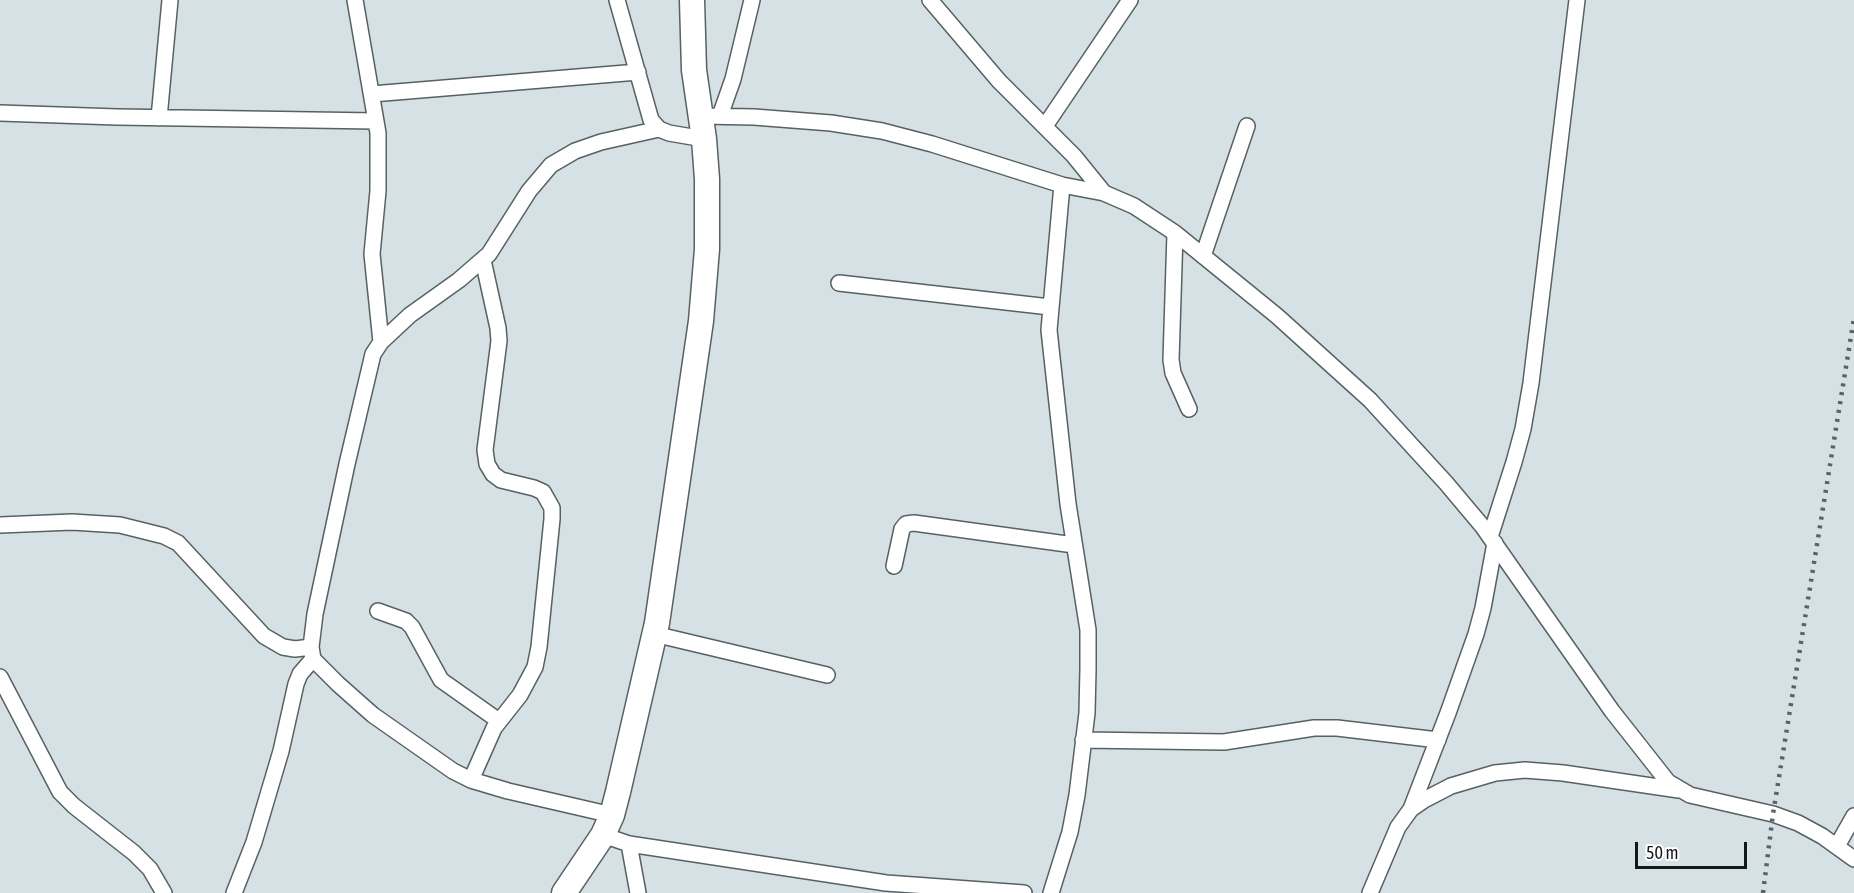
<!DOCTYPE html>
<style>
body{margin:0}
#map{position:relative;width:1854px;height:893px;overflow:hidden;background:#d5e1e4;font-family:"Asap Condensed",sans-serif}
canvas{display:block}
.scale{position:absolute;left:1635px;top:842px;width:112px;height:27px;box-sizing:border-box;border:3px solid #121717;border-top:0;padding-left:8px;font-size:18px;line-height:21px;white-space:nowrap;color:#121717;-webkit-text-stroke:4px #fff;paint-order:stroke}
</style>
<div id="map">
<canvas width="1854" height="893"></canvas>
<div class="scale">50 m</div>
</div>
<script>
const ctx = document.querySelector('canvas').getContext('2d');
ctx.lineJoin = 'round';
function poly(rows) {
  const path = new Path2D();
  for (const r of rows) {
    path.moveTo(r[0], r[1]);
    for (let i = 2; i < r.length; i += 2) path.lineTo(r[i], r[i + 1]);
  }
  return path;
}
function stroke(path, color, width, dash) {
  ctx.strokeStyle = color;
  ctx.lineWidth = width;
  ctx.lineCap = dash ? 'butt' : 'round';
  ctx.setLineDash(dash || []);
  ctx.stroke(path);
}
const street = poly([
 [355,0,378,133,378,191,372,254,381,342],
 [617,0,651,120,659,129,669,133,704,139],
 [930,0,999,81,1074,156,1104,193],
 [372,94,638,72],
 [0,113,117,117,376,121],
 [701,116,754,117,831,123,882,131,932,144,1062,185,1104,193,1134,206,1175,233,1277,316,1370,400,1446,483,1483,527,1612,711,1668,782,1690,795,1773,814,1798,823,1822,836,1854,859],
 [720,116,733,79,752,0],
 [159,118,170,0],
 [1045,126,1130,0],
 [1175,233,1171,360,1173,373,1189,409],
 [1203,256,1247,126],
 [839,283,1050,307],
 [0,525,72,522,120,525,164,536,178,543,264,636,283,647,295,649,311,647],
 [1490,537,1514,462,1523,429,1531,383,1577,0],
 [894,566,902,529,906,524,914,523,1074,545],
 [378,611,406,621,412,627,441,680,499,721],
 [654,634,827,675],
 [0,677,60,792,74,806,134,853,150,869,164,893],
 [1083,740,1224,742,1314,728,1337,728,1438,740],
 [471,780,494,728,520,695,535,667,539,647,552,519,552,508,543,492,534,488,501,480,493,474,487,464,485,450,499,341,498,328,483,260],
 [1411,809,1448,713,1476,634,1483,608,1495,543],
 [612,815,508,791,471,780,453,771,373,715,338,684,313,659,311,647,315,614,347,464,373,354,381,342,410,315,459,280,489,254,529,191,551,165,575,151,601,142,659,129],
 [603,835,629,844,886,883,1024,893],
 [629,844,638,893],
 [1837,846,1854,816],
 [234,893,254,842,281,751,296,684,300,674,313,659],
 [1051,893,1070,832,1077,795,1087,713,1088,669,1088,630,1068,504,1049,330,1062,185],
 [1370,893,1398,827,1411,809,1424,800,1451,786,1495,773,1525,770,1563,773,1679,790]
]);
const primary = poly([
 [564,893,603,835,612,815,618,792,657,623,701,321,707,249,707,179,704,139,694,70,692,0]
]);
const rail = poly([
 [1763,893,1773,814,1854,318]
]);
stroke(street, '#576163', 18);
stroke(primary, '#576163', 27);
stroke(street, '#fff', 15);
stroke(primary, '#fff', 24);
stroke(rail, '#5b6263', 4.5, [3, 6]);
</script>
